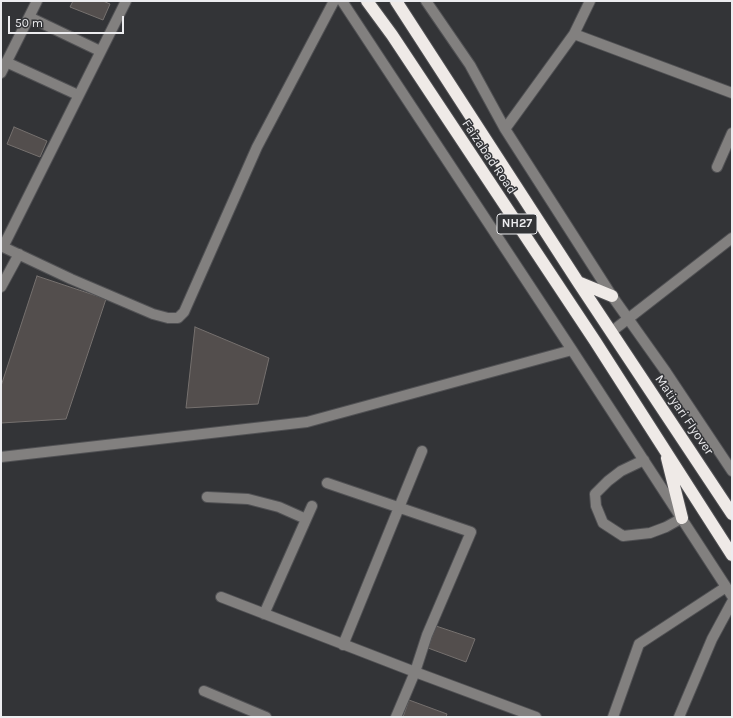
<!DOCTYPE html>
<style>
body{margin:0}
#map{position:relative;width:733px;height:718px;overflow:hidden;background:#333437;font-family:Karla,sans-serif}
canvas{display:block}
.frame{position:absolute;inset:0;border:2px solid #ececef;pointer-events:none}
.scale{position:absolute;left:8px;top:16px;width:116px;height:18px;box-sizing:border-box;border:2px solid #ececef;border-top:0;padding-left:5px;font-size:12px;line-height:14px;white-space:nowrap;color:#ececef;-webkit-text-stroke:3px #333437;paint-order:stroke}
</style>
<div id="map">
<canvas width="733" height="718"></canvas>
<div class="frame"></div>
<div class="scale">50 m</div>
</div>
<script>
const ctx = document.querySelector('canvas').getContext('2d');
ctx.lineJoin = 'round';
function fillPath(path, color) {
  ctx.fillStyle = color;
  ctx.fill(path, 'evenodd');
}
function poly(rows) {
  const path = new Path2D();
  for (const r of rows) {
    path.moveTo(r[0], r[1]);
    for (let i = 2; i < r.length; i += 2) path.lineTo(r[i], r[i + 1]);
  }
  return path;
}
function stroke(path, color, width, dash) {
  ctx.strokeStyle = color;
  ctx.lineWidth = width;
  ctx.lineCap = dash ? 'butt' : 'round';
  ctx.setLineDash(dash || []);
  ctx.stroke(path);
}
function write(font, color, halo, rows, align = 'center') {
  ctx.font = font + ' Karla,sans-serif';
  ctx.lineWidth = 3;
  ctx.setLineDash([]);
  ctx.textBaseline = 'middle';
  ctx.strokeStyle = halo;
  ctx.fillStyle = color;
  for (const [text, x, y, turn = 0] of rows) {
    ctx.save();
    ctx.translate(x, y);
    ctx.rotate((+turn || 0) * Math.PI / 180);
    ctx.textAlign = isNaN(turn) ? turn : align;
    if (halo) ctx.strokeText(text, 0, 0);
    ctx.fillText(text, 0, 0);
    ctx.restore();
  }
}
const building = poly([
 [73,1,103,1,110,4,103,20,70,7,73,1],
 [14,127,47,141,40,157,7,144,14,127],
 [37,276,106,299,66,419,1,423,1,386,37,276],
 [195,327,269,358,258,404,186,408,195,327],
 [436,626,475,639,466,662,428,648,436,626],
 [409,700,447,714,446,717,403,717,409,700]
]);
const minor = poly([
 [342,1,572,350,732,596],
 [426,1,470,65,505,129,612,296,666,372,732,471],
 [29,17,100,51],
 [574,34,732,93],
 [6,62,78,95],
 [1,73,37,1],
 [505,129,574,34,590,1],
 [717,167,732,133],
 [1,246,71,279,153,314,168,318,178,318,184,312,257,147,334,1],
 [3,247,126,1],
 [1,287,19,254],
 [611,332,732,238],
 [1,457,307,422,572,350],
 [644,460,621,471,608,481,595,494,596,506,603,523,623,536,650,533,666,527,682,518],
 [327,483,471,532,427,635,415,672,536,717],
 [207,497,248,499,279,507,306,519],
 [221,597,415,672,396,717],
 [264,614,312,506],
 [343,645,422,451],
 [204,691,266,717],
 [613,717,639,644,726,587],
 [679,717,712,639,732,602]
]);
const highway = poly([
 [367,1,392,35,595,341,732,555],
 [396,1,578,282,732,514],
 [578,282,612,296],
 [667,458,682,518]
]);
const shields = [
 [517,224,40]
];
const shieldNames = [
 ["NH27",517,224]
];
const streetNames = [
 ["Faizabad Road",489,157,56],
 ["Matiyari Flyover",684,415,56]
];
fillPath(building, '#534e4d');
stroke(building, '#75706e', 1);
stroke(minor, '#515154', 12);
stroke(highway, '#515154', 14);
stroke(minor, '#82807f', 10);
stroke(highway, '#efeae7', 12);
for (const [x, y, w] of shields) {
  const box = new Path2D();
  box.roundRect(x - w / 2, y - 10, w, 20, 3);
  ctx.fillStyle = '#333437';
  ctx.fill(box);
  stroke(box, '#ececef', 1);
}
write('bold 12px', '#ececef', null, shieldNames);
write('13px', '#ececef', '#333437', streetNames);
</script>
